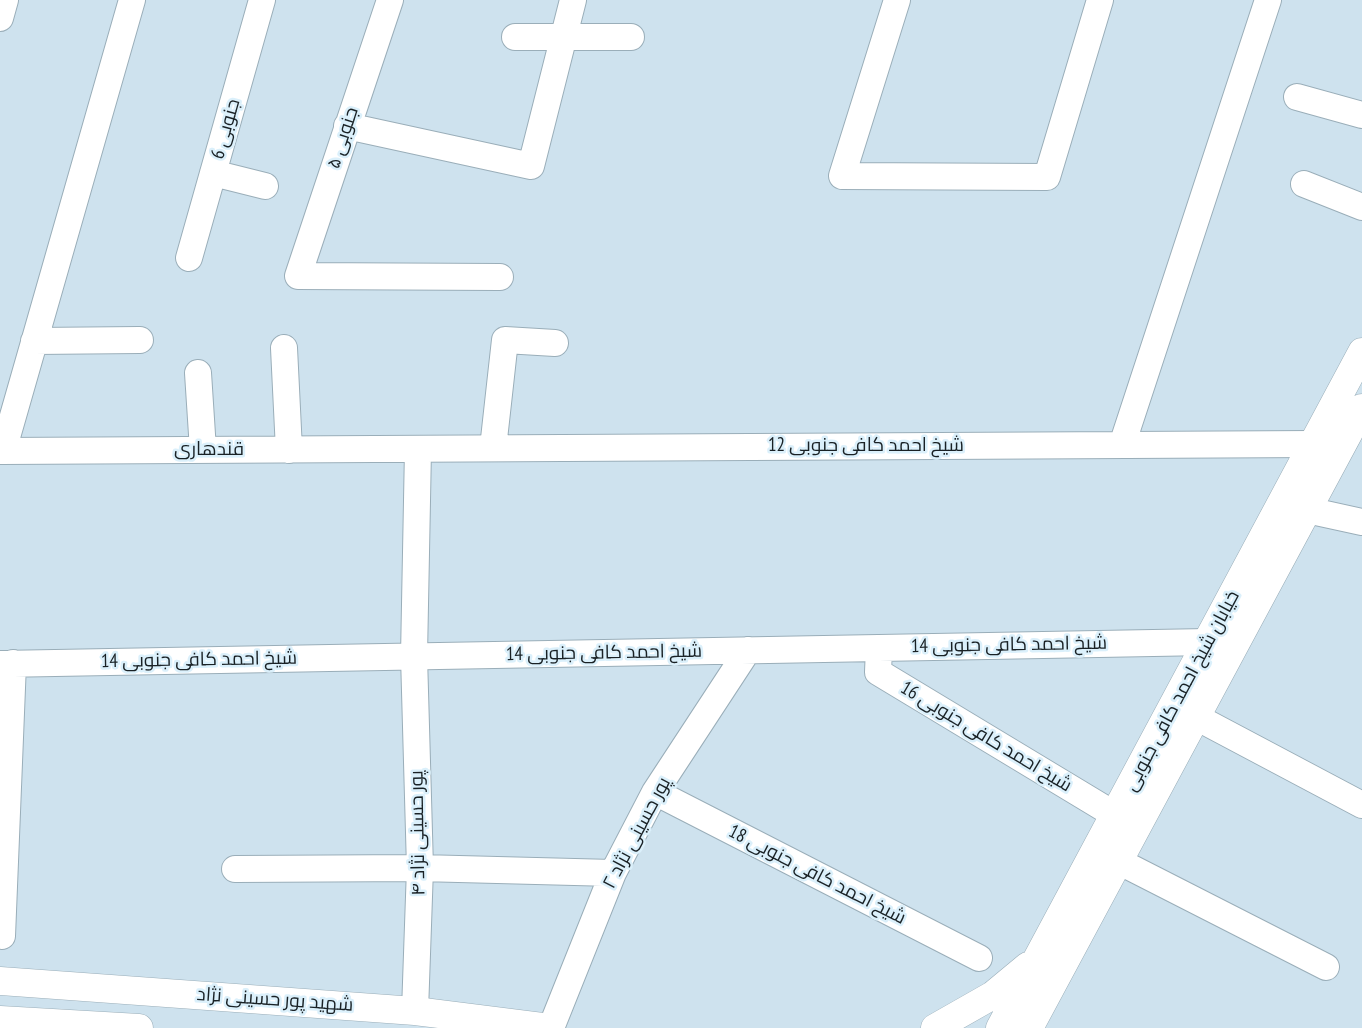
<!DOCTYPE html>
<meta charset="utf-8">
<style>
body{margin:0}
canvas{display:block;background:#cee2ee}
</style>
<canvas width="1362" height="1028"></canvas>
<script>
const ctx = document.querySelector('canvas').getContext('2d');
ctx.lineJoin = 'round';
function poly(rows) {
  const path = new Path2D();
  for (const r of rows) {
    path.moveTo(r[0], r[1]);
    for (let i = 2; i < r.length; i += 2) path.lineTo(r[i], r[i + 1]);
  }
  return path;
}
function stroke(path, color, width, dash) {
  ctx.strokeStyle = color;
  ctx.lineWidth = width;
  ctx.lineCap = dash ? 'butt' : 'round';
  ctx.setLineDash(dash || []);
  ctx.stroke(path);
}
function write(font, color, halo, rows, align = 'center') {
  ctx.font = font + ' "PT Sans Narrow",Cairo,sans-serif';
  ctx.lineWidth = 5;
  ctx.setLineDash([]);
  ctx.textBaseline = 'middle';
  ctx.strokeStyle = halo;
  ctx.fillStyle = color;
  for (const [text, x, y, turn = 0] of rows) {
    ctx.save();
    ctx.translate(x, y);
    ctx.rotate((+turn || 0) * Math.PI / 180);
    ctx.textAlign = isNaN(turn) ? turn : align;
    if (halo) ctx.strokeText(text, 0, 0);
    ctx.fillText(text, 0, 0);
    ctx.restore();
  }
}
const minor = poly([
 [390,0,298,276,500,277],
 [897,0,842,176,1047,177,1100,0],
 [0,18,5,0],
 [515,37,631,37],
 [1297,97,1362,115],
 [347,126,531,166,573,0],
 [213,173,265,186],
 [1304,184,1362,207],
 [189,258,262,0],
 [34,341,140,340],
 [284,348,289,450],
 [198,373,203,450],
 [1122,445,1268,0],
 [493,448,505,340,555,343],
 [0,451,1314,444],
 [3,451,132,0],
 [1307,510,1362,522],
 [879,648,878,672,1115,815],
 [0,664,1208,642],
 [1196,717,1362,805],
 [655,792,979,958],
 [1118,861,1326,967],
 [235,869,420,868,613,873],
 [2,936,13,663],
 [415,1011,420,868,414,656,418,449],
 [551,1028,613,873,655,792,748,650]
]);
const tertiary = poly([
 [0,981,415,1011,550,1028],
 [0,1020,139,1028],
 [935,1028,993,995,1028,966],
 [1000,1028,1362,352],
 [1029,1028,1362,408]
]);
const streetNames = [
 ["جنوبی 6",226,129,-74],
 ["جنوبی ۵",343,138,-72],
 ["شیخ احمد کافی جنوبی 12",866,446],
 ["قندهاری",209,450],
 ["شیخ احمد کافی جنوبی 14",1009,645,-1],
 ["شیخ احمد کافی جنوبی 14",604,653,-1],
 ["شیخ احمد کافی جنوبی 14",199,660,-1],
 ["خیابان شیخ احمد کافی جنوبی",1182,691,-62],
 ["شیخ احمد کافی جنوبی 16",986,737,31],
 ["پور حسینی نژاد ۴",418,833,-91],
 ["پور حسینی نژاد ۲",637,833,-62],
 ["شیخ احمد کافی جنوبی 18",817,875,27],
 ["شهید پور حسینی نژاد",275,1000,4]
];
stroke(minor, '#9aaeb9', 28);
stroke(tertiary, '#9aaeb9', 29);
stroke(minor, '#fff', 26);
stroke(tertiary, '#fff', 28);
write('19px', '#192125', '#dbf0fb', streetNames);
</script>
